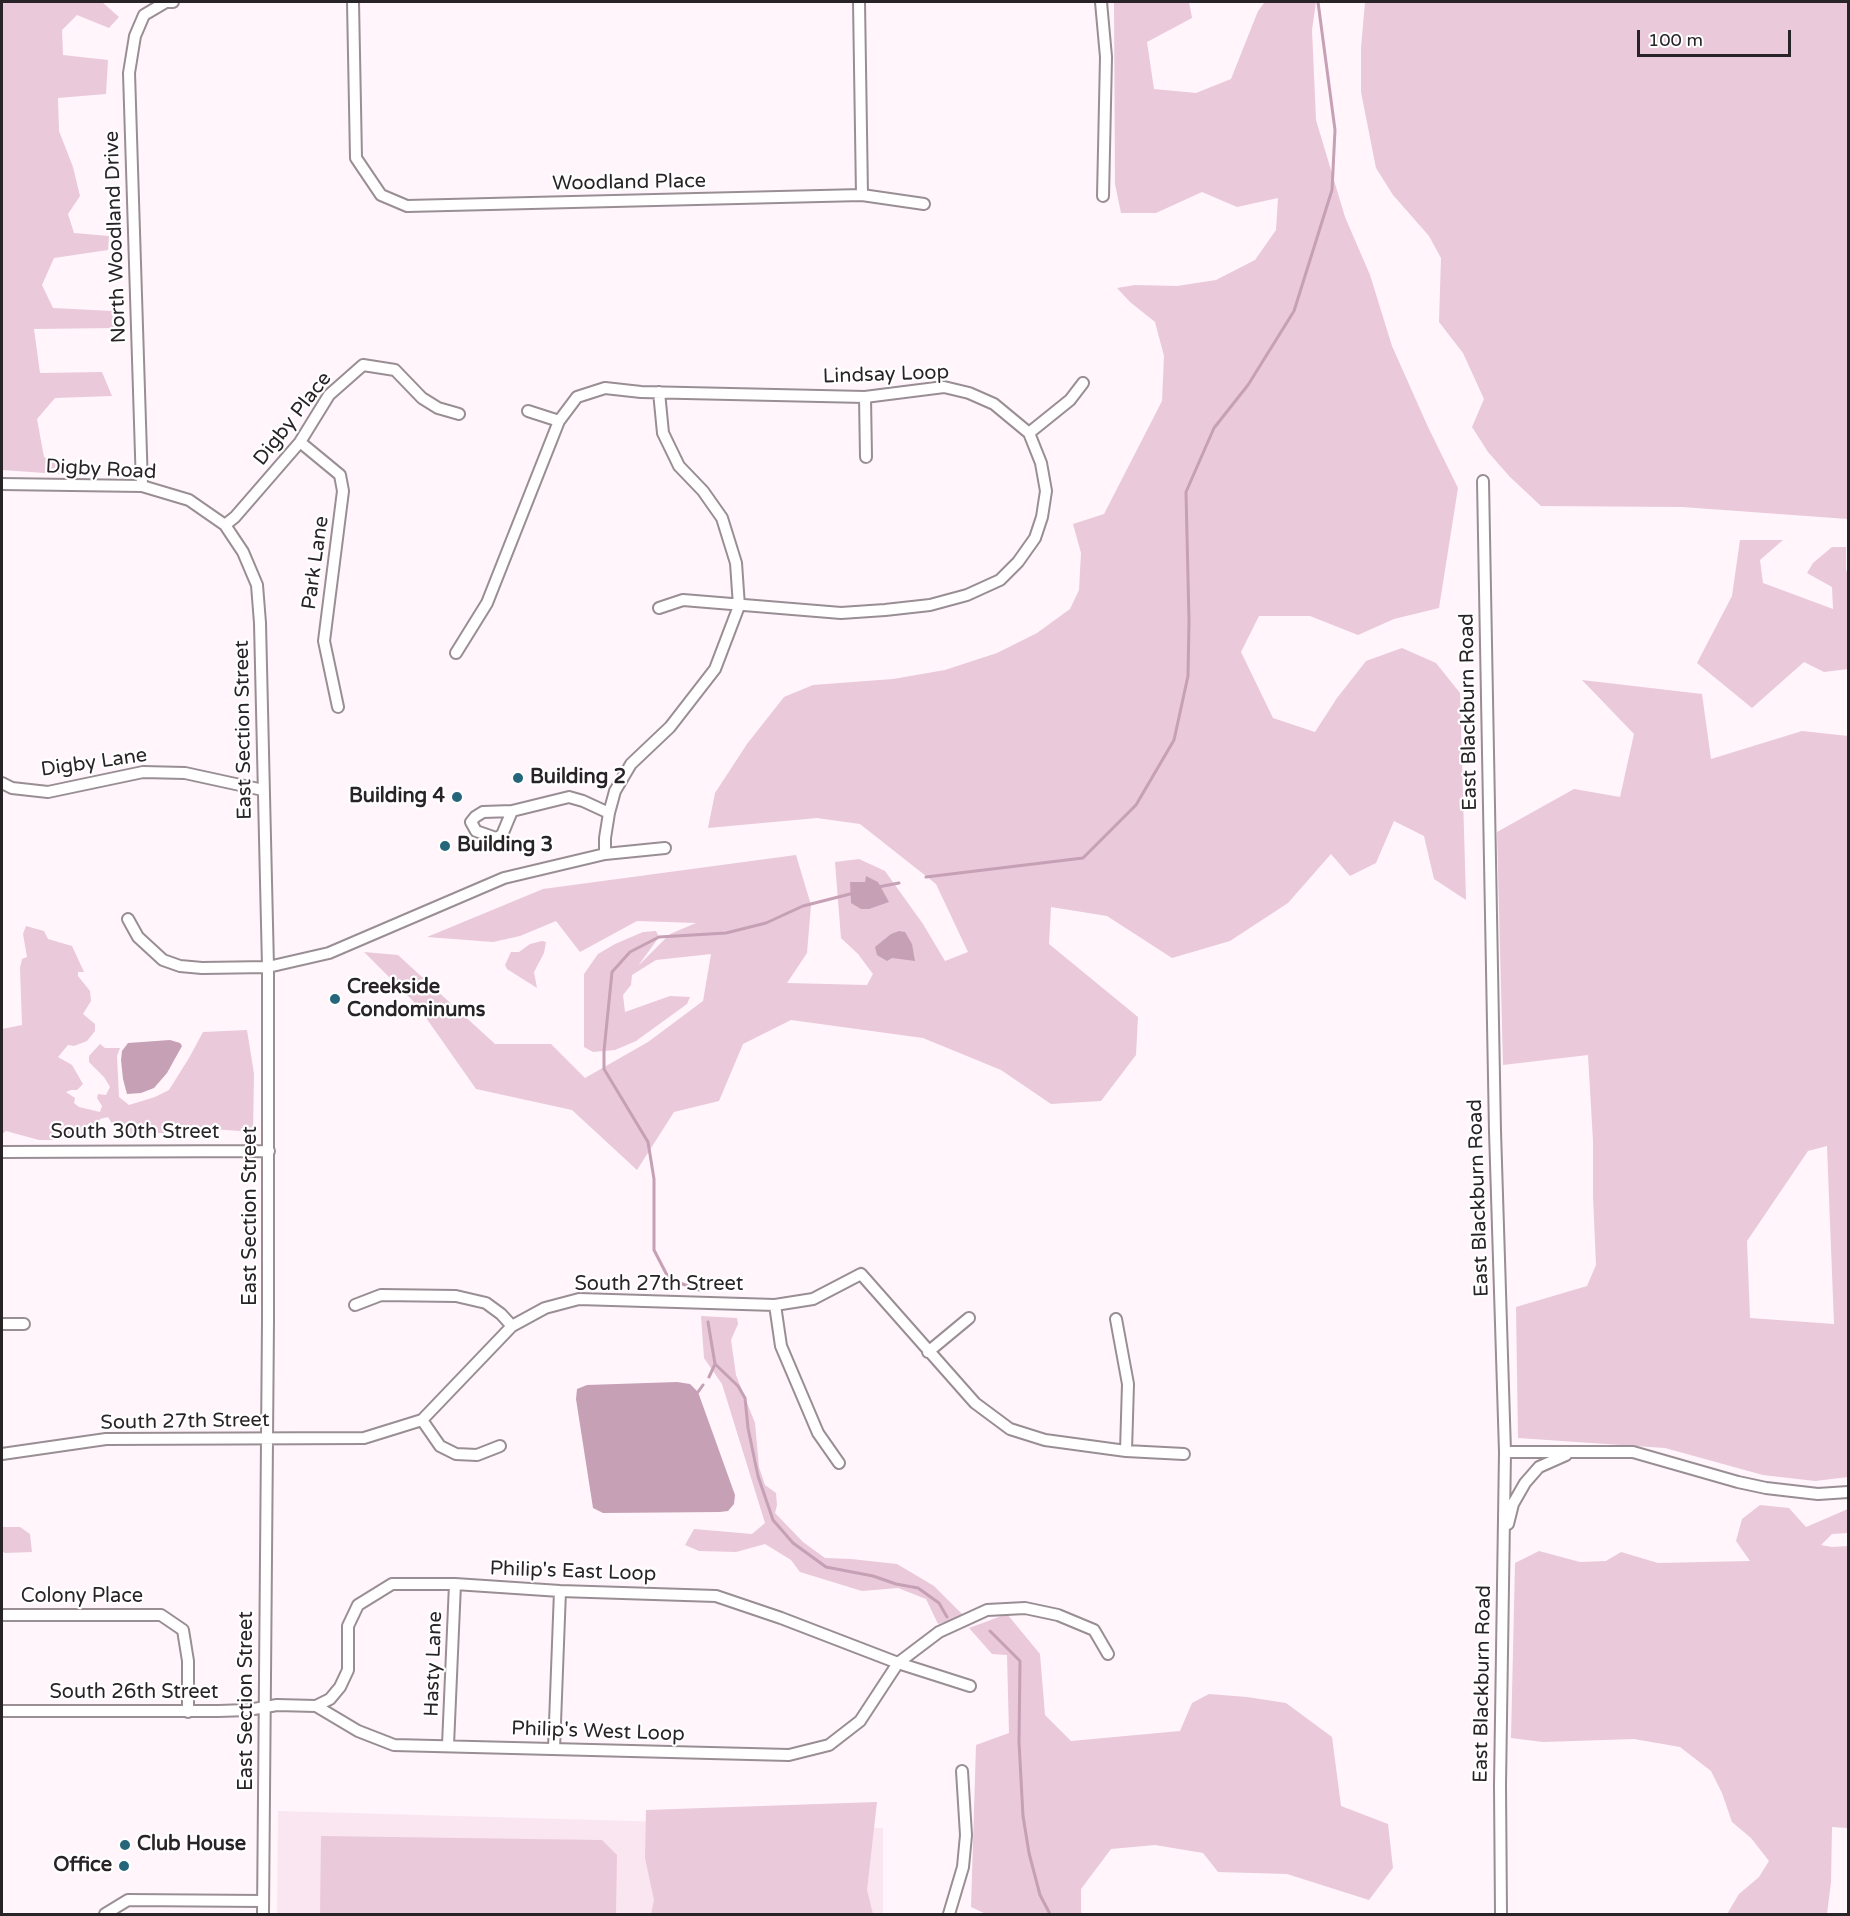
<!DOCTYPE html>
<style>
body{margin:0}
#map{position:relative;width:1850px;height:1916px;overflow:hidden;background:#fff5fa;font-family:"Varela Round",sans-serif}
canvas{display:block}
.frame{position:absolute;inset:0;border:3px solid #282326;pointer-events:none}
.scale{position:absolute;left:1637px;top:30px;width:154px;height:27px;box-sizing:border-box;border:3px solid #282326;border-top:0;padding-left:8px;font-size:18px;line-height:21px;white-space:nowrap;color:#282326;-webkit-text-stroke:4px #fff;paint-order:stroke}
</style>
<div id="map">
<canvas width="1850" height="1916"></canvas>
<div class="frame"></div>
<div class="scale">100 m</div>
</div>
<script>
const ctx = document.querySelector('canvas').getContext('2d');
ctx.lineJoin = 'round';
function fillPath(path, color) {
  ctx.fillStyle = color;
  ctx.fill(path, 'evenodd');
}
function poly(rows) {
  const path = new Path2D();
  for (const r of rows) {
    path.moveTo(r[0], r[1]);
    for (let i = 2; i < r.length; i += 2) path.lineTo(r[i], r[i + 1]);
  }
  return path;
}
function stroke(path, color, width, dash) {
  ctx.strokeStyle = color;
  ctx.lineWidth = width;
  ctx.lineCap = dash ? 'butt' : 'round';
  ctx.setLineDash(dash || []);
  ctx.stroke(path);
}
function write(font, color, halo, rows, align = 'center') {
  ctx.font = font + ' "Varela Round",sans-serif';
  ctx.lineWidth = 4.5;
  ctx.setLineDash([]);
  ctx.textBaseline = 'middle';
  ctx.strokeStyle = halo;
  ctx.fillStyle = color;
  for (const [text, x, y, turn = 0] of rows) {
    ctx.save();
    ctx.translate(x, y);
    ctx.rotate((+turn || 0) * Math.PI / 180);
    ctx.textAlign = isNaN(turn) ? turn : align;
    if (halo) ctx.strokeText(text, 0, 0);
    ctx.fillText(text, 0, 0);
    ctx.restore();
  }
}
const built = poly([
 [278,1811,883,1828,883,1914,277,1914]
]);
const green = poly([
 [2,2,102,2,119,17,109,28,77,15,62,30,63,55,108,60,106,94,58,98,59,131,73,167,80,196,68,214,74,233,109,236,108,250,54,258,42,285,53,308,112,311,114,328,34,329,40,373,102,372,112,396,55,398,37,419,44,457,63,464,59,474,2,470],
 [1114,2,1189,2,1192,18,1147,42,1154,89,1196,93,1231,79,1258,11,1265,2,1316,2,1312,30,1316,120,1345,217,1370,275,1392,346,1428,427,1458,488,1439,608,1394,619,1358,635,1310,616,1259,616,1241,652,1273,718,1315,732,1337,698,1366,661,1402,648,1436,663,1460,693,1466,900,1434,879,1424,836,1394,821,1376,863,1350,876,1331,854,1288,903,1230,941,1172,958,1107,916,1051,907,1049,944,1138,1017,1136,1055,1101,1101,1051,1104,1001,1070,923,1038,791,1020,743,1044,719,1101,674,1112,637,1170,572,1110,476,1089,417,1005,364,952,398,955,495,1044,551,1044,585,1078,648,1042,703,1001,711,954,656,960,632,975,631,985,623,995,625,1012,670,996,690,997,687,1004,636,1041,615,1050,593,1052,584,1047,584,974,598,954,615,944,643,932,656,931,659,937,638,966,670,934,696,923,637,921,580,952,556,921,520,936,493,942,427,937,543,889,796,855,811,905,807,953,787,983,867,985,873,974,858,954,841,938,835,862,859,859,885,871,923,924,945,961,968,952,936,884,860,824,817,818,708,828,715,793,747,744,784,697,813,685,893,679,945,670,997,653,1037,633,1070,609,1079,590,1081,553,1073,524,1104,514,1162,401,1164,356,1155,322,1130,302,1117,288,1135,285,1177,286,1216,280,1255,260,1276,230,1278,198,1237,207,1202,192,1156,213,1121,213,1115,184],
 [1365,2,1848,2,1848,519,1682,507,1541,506,1510,477,1488,452,1472,427,1484,399,1463,353,1439,322,1441,258,1429,236,1393,195,1376,168,1361,92,1361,48],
 [1740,540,1783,540,1760,560,1763,583,1833,609,1832,587,1807,573,1813,563,1832,547,1846,547,1846,570,1848,573,1848,669,1824,672,1804,662,1752,708,1697,663,1732,596],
 [1582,680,1702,694,1711,759,1802,731,1848,736,1848,1477,1815,1481,1763,1475,1665,1448,1518,1438,1516,1307,1587,1286,1596,1265,1593,1196,1593,1141,1588,1055,1503,1065,1497,832,1574,789,1620,797,1634,734],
 [1827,1146,1834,1324,1750,1318,1747,1241,1808,1151],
 [26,926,44,931,48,939,72,946,84,972,78,972,78,976,90,991,91,1001,83,1014,95,1024,95,1031,87,1041,74,1046,68,1045,58,1057,72,1065,83,1084,77,1090,71,1090,66,1092,75,1098,74,1103,79,1107,100,1112,102,1106,97,1098,98,1094,106,1095,110,1087,104,1077,89,1062,89,1056,100,1044,105,1048,120,1048,117,1056,119,1097,129,1105,155,1097,169,1090,189,1058,203,1032,247,1030,254,1074,253,1132,199,1128,189,1132,129,1134,123,1124,114,1127,108,1117,100,1119,94,1134,87,1139,65,1136,58,1140,39,1140,6,1131,2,1134,2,1029,22,1025,20,968,22,959,27,957,23,934],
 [542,941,546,942,544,953,534,972,537,988,507,969,505,965,511,952,519,952,530,944],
 [701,1316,737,1318,738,1324,731,1340,736,1375,755,1423,759,1467,765,1485,776,1493,777,1505,775,1513,803,1542,825,1558,851,1559,897,1564,934,1586,965,1617,938,1624,926,1599,898,1588,862,1591,800,1572,791,1560,765,1544,736,1552,699,1551,685,1545,694,1529,752,1534,765,1523,722,1384,704,1358],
 [1760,1505,1789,1508,1806,1527,1848,1509,1848,1533,1832,1534,1821,1545,1832,1547,1848,1546,1848,1828,1832,1827,1831,1882,1827,1914,1727,1914,1739,1894,1759,1877,1769,1861,1751,1838,1732,1822,1722,1793,1711,1771,1680,1747,1634,1739,1543,1742,1511,1738,1515,1563,1539,1551,1580,1562,1606,1561,1621,1552,1658,1563,1750,1561,1736,1541,1742,1519],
 [2,1527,20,1527,30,1534,32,1552,5,1553,2,1551],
 [1007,1614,1040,1654,1045,1715,1071,1741,1180,1731,1192,1703,1209,1694,1247,1697,1286,1703,1332,1737,1341,1806,1388,1824,1393,1868,1369,1900,1287,1874,1218,1872,1203,1853,1155,1845,1111,1849,1081,1889,1081,1912,1083,1914,986,1914,971,1907,976,1745,1009,1733,1007,1655,992,1654,969,1628],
 [877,1802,867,1890,873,1914,651,1914,654,1900,645,1858,646,1810],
 [321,1836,602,1840,617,1855,616,1914,320,1914]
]);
const water = poly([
 [866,876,878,882,889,902,869,909,861,909,851,903,850,882,865,882],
 [899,931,905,932,912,944,915,961,892,958,887,961,877,955,875,947,891,934],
 [170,1040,180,1043,182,1046,167,1073,154,1088,141,1093,127,1094,123,1079,121,1060,122,1051,128,1043],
 [677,1382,690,1384,698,1392,735,1495,734,1504,728,1511,720,1512,603,1513,593,1508,576,1399,577,1389,587,1385]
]);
const stream = poly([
 [926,877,1083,858,1136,805,1174,740,1188,676,1189,621,1186,492,1214,428,1248,385,1294,311,1332,190,1335,130,1318,2],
 [878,887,899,883],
 [699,1290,669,1279,654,1250,654,1179,648,1142,604,1069,604,1051,612,972,630,952,659,937,726,933,766,923,803,906,854,893],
 [708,1322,715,1364,738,1386,745,1398,748,1428,758,1476,773,1520,793,1543,826,1567,873,1576,896,1584,918,1588,939,1603,947,1617],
 [709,1377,715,1364],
 [698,1392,703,1385],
 [990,1631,1020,1661,1019,1742,1023,1816,1029,1853,1040,1895,1050,1914]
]);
const minor = poly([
 [353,2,356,158,381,195,407,206,862,195,924,204],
 [859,2,862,195],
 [1101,2,1106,57,1103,196],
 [865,397,866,457],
 [528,411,559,421],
 [1029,433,1070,400,1083,383],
 [300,442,340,475,343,491,324,641,338,707],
 [1483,481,1495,1131,1505,1452,1500,1785,1501,1914],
 [2,484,142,486,189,500,225,525,243,552,257,585,260,623,268,967,268,1321,263,1914],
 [142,486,129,73,135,36,144,15,166,2,173,2],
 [225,525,235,517,300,442,329,395,363,365,395,370,422,398,438,408,459,414],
 [456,653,487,603,559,421,577,397,605,388,641,392,865,397,944,387,969,393,994,404,1029,433,1041,463,1046,491,1042,517,1035,538,1018,562,1000,580,967,595,930,605,885,610,841,613,683,600,659,608],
 [2,783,12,788,48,792,143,772,185,773,263,790],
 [512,811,502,835,496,838,476,831,471,822,475,817,483,812,512,811,569,797,583,801,609,813],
 [605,854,605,838,609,813,615,791,631,764,670,727,715,669,739,606,736,563,722,518,703,491,679,466,663,433,659,392],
 [128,919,138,937,163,960,180,966,202,968,268,967,329,953,504,878,605,854,665,848],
 [2,1152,269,1151],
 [355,1305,381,1295,456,1296,486,1303,501,1314,512,1326],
 [775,1305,781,1346,818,1433,839,1463],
 [1116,1319,1128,1384,1126,1451],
 [2,1324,24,1324],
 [928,1352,969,1318],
 [422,1420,440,1446,456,1454,477,1455,500,1446],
 [1505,1452,1633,1452,1738,1482,1766,1488,1818,1494,1848,1492],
 [2,1454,106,1439,364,1438,422,1420,512,1326,545,1308,579,1299,775,1305,813,1299,861,1274,975,1403,1010,1429,1045,1440,1126,1451,1184,1454],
 [1508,1524,1513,1504,1525,1483,1539,1467,1566,1455],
 [2,1615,161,1615,183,1630,188,1661,188,1712],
 [316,1706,330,1699,340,1687,348,1670,348,1626,358,1605,392,1584,455,1584,560,1591,716,1596,781,1618,898,1663,970,1686],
 [2,1711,218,1711,248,1710,277,1705,316,1706,358,1731,394,1745,789,1755,829,1745,860,1721,898,1663,939,1632,987,1610,1025,1608,1058,1615,1094,1630,1108,1654],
 [448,1745,455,1584],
 [554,1749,560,1591],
 [105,1914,128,1900,263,1901],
 [949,1914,963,1867,966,1835,962,1771]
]);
const markers = [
 [518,778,6,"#25667a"],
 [457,797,6,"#25667a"],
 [445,846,6,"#25667a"],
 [335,999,6,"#25667a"],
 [125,1845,6,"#25667a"],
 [124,1866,6,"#25667a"]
];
const streetNames = [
 ["Woodland Place",629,183,-1],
 ["North Woodland Drive",116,237,-92],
 ["Lindsay Loop",886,375,-2],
 ["Digby Place",293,419,-52],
 ["Digby Road",101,470,3],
 ["Park Lane",316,563,-82],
 ["East Blackburn Road",1469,712,-91],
 ["East Section Street",244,730,-91],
 ["Digby Lane",94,763,-8],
 ["South 30th Street",135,1133],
 ["East Blackburn Road",1479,1198,-92],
 ["East Section Street",251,1216,-90],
 ["South 27th Street",659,1285],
 ["South 27th Street",185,1422,-1],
 ["Philip's East Loop",573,1572,2],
 ["Colony Place",82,1597],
 ["Hasty Lane",434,1664,-88],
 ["East Blackburn Road",1483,1684,-89],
 ["South 26th Street",134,1693],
 ["East Section Street",247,1701,-90],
 ["Philip's West Loop",598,1732,2]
];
const poiNames = [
 ["Building 2",530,778],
 ["Building 4",445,797,"right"],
 ["Building 3",457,846],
 ["Creekside",347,988],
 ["Condominums",347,1011],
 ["Club House",137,1845],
 ["Office",112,1866,"right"]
];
fillPath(built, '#fae6f1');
fillPath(green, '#eac9db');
fillPath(water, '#c6a0b5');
stroke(stream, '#c6a0b5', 3);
stroke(minor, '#998e94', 14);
stroke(minor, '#fff', 10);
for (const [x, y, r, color] of markers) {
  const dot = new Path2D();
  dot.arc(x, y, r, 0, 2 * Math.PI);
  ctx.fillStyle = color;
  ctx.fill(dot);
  stroke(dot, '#fff', 2);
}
write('20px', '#282326', '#fff', streetNames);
write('bold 20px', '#282326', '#fff', poiNames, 'left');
</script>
